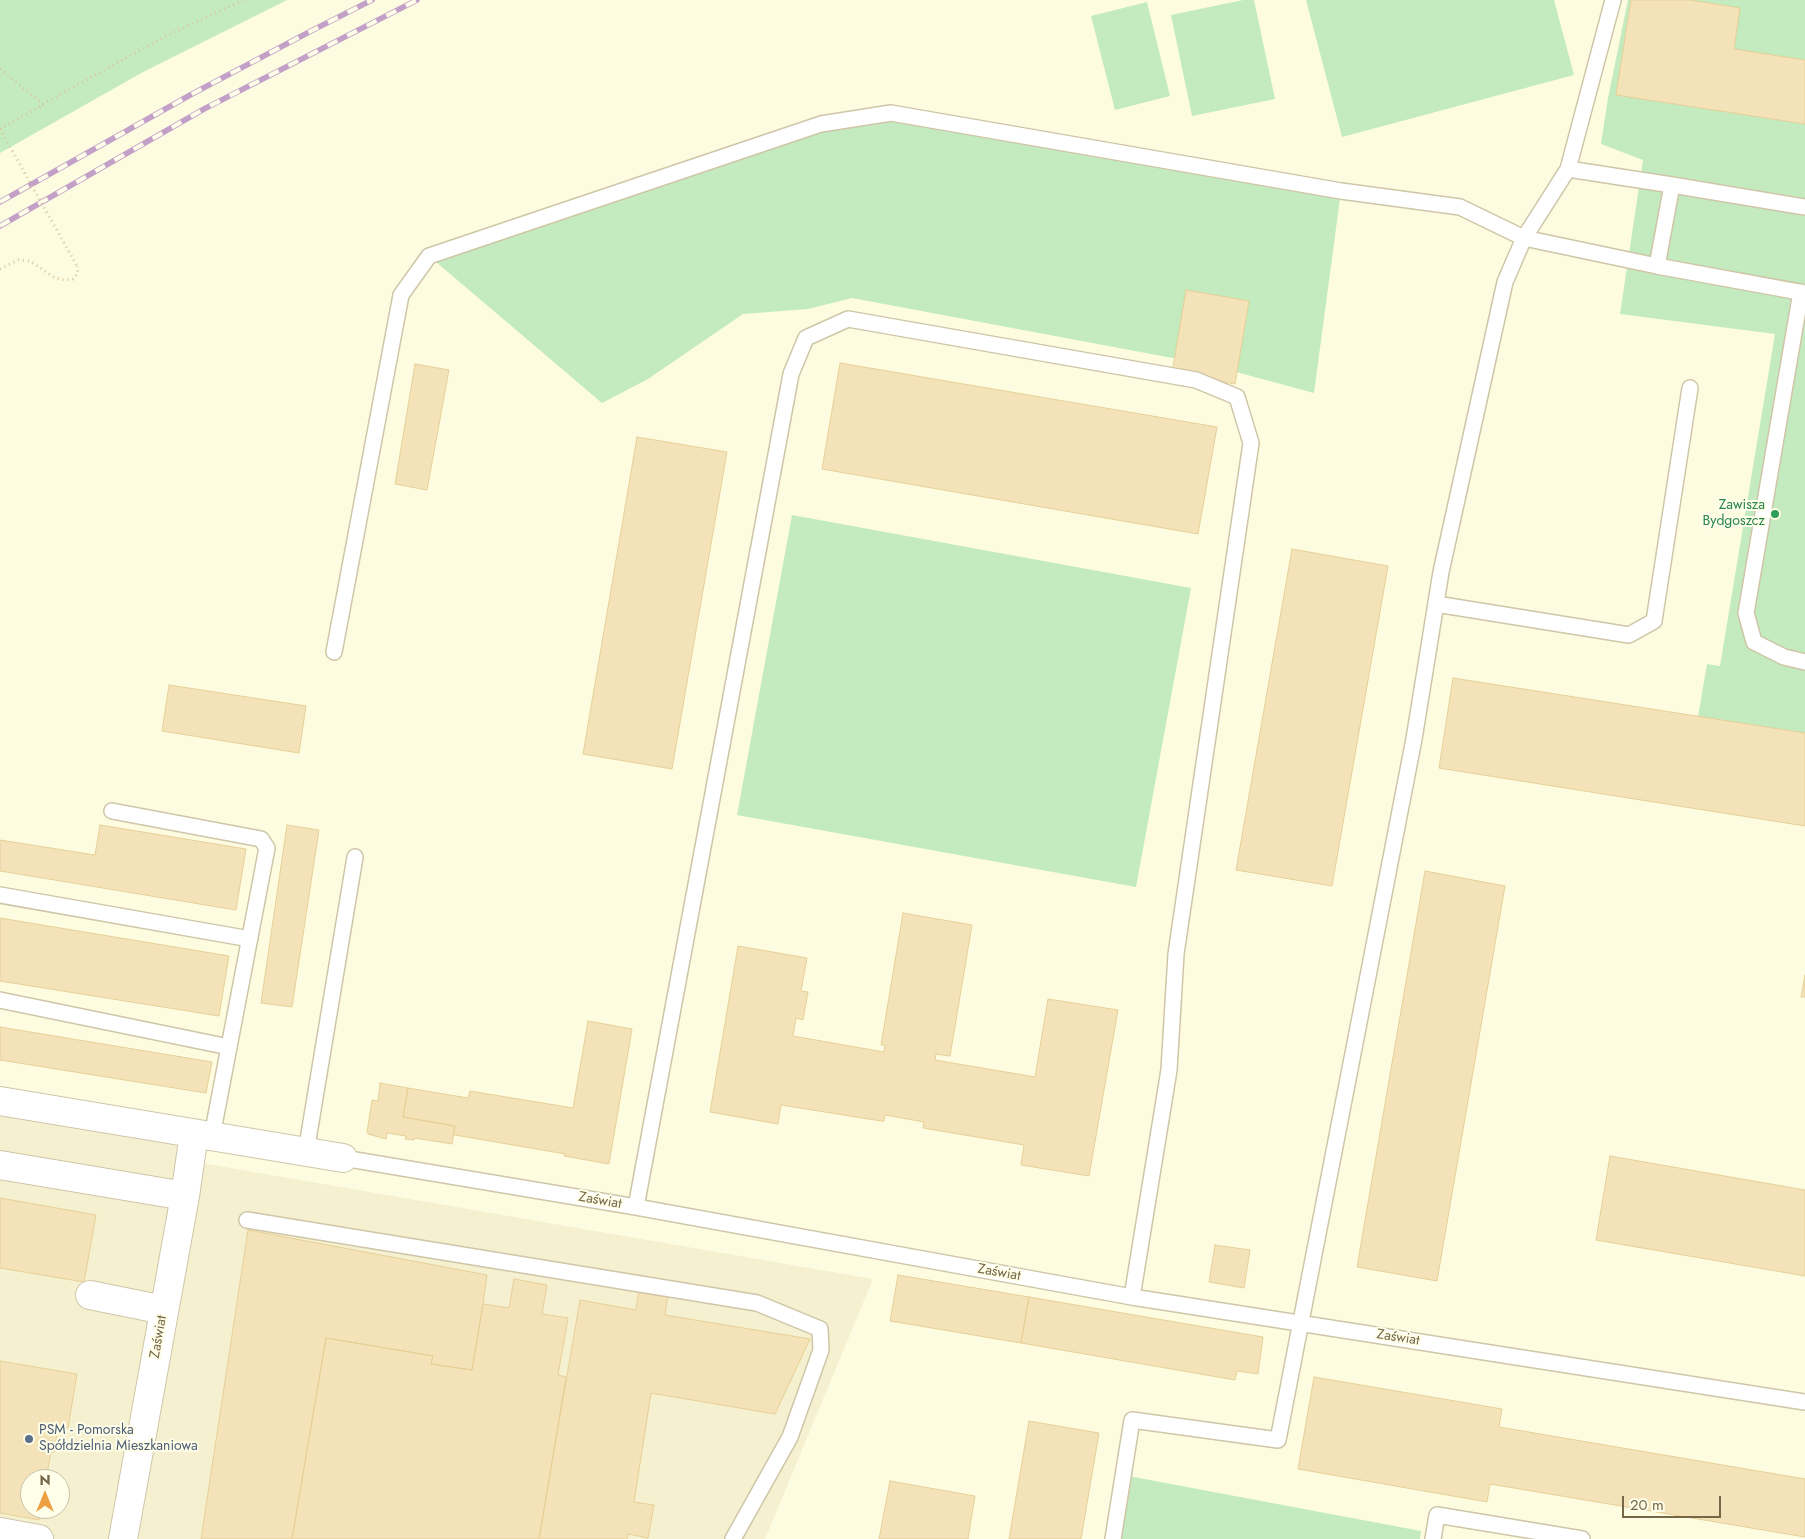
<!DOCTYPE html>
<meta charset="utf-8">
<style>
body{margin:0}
#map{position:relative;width:1805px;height:1539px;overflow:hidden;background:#fdfce1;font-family:Jost,sans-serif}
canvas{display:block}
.north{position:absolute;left:20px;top:1469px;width:50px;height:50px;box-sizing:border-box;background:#fffee9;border:1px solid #c8c2a8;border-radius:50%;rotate:0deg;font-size:14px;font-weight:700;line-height:20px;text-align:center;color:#766747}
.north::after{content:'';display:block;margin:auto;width:18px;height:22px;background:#eda041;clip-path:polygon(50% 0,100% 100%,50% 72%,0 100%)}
.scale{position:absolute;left:1622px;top:1496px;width:99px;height:22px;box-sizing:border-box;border:2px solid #766747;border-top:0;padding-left:6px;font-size:15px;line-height:18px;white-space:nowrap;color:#766747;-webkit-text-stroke:4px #fffee9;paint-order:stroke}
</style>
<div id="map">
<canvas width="1805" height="1539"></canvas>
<div class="north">N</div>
<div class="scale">20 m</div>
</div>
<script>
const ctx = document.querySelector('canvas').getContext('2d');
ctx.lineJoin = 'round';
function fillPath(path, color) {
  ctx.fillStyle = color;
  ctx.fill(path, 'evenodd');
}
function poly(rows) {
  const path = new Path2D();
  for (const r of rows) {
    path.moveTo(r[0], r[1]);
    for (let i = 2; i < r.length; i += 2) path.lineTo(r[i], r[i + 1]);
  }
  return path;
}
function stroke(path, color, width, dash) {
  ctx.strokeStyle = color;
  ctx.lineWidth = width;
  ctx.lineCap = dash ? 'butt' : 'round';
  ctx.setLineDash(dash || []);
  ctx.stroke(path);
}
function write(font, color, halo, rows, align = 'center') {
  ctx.font = font + ' Jost,sans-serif';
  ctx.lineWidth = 4;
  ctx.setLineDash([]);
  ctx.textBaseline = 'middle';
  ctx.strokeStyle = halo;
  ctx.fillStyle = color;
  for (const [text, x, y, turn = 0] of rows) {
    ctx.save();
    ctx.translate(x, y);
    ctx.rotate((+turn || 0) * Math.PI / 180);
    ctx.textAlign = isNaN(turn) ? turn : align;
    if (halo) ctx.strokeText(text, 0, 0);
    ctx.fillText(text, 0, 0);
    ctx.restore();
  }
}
const residential = poly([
 [0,1101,194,1134,190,1161,873,1279,765,1539,0,1539],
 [30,1479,60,1479,60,1509,30,1509]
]);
const green = poly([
 [0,0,287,0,143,72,0,153],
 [1243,0,1254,0,1275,99,1192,116,1171,15],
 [1306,0,1554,0,1574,75,1342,137],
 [1628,0,1805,0,1805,733,1698,717,1707,664,1720,666,1775,334,1620,314,1643,160,1601,144,1608,98],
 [1147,2,1170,96,1115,110,1091,16],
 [891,113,1341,191,1314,393,1210,365,852,298,808,309,743,314,648,379,602,403,429,256,821,124],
 [792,515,1191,588,1136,887,737,815],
 [1123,1475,1421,1531,1420,1539,1113,1539]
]);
const building = poly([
 [1631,0,1690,0,1740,8,1734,49,1805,60,1805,124,1616,95,1631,0],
 [1186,290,1249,301,1235,384,1172,373,1186,290],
 [840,363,1217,427,1198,534,822,469,840,363],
 [415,364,449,370,427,490,395,484,415,364],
 [637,437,727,452,672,769,583,754,637,437],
 [1292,549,1388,566,1332,886,1236,870,1292,549],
 [1453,678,1805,733,1805,826,1439,768,1453,678],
 [169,685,306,706,299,753,162,731,169,685],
 [100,825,246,849,236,910,0,871,0,840,95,855,100,825],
 [287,825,319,830,292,1007,261,1003,287,825],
 [1425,871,1505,886,1437,1281,1357,1267,1425,871],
 [903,913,972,925,950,1056,936,1054,935,1060,1035,1077,1048,999,1118,1010,1089,1176,1021,1165,1024,1145,923,1128,924,1122,885,1115,884,1121,881,1121,781,1105,778,1124,710,1112,738,946,807,958,801,991,808,992,803,1020,796,1018,793,1036,884,1052,885,1045,881,1045,903,913],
 [0,918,229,956,219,1016,0,981,0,918],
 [1805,975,1805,997,1801,997,1805,975],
 [588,1021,632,1029,609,1164,564,1156,565,1154,455,1135,453,1134,455,1126,403,1117,408,1088,468,1098,470,1091,573,1108,588,1021],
 [0,1027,212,1062,206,1093,0,1060,0,1027],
 [380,1083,408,1088,403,1117,455,1126,452,1144,415,1138,414,1140,405,1139,406,1136,387,1133,386,1139,368,1134,367,1132,372,1100,378,1101,380,1083],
 [1610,1156,1805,1190,1805,1276,1596,1240,1610,1156],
 [0,1198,96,1215,84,1282,0,1268,0,1198],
 [248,1230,487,1275,483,1304,472,1370,431,1364,433,1356,326,1338,292,1539,201,1539,248,1230],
 [1215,1245,1250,1250,1244,1288,1209,1282,1215,1245],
 [898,1275,1029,1297,1021,1343,890,1321,898,1275],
 [514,1279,547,1285,542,1314,568,1318,558,1375,566,1377,539,1539,292,1539,326,1338,433,1356,431,1364,472,1370,483,1304,509,1308,514,1279],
 [639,1290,668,1294,665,1315,810,1339,775,1414,651,1393,634,1502,654,1505,648,1538,628,1534,627,1539,539,1539,580,1300,636,1310,639,1290],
 [1029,1297,1263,1337,1258,1374,1237,1371,1235,1380,1021,1343,1029,1297],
 [0,1361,77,1374,68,1428,55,1426,54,1435,57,1435,54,1452,51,1452,46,1479,30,1479,30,1509,41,1509,39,1520,0,1513,0,1361],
 [1314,1377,1502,1409,1499,1427,1805,1479,1805,1537,1490,1484,1487,1502,1298,1469,1314,1377],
 [1029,1421,1099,1433,1081,1539,1009,1539,1029,1421],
 [890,1481,975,1496,968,1539,879,1539,890,1481]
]);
const path = poly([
 [0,69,43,104,164,37,243,0],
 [0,129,43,105],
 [0,269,18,260,30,261,55,278,64,280,73,279,78,273,77,266]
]);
const service = poly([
 [1568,169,1613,0],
 [1672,185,1657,266,1805,293],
 [1801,292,1746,613,1754,642,1784,657,1805,662],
 [1436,604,1629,635,1654,621,1690,388],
 [334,652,401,295,429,256,821,124,891,113,1341,191,1460,207,1524,238,1657,266],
 [112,811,261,839,267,848,212,1136],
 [0,895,250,939],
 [0,1000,229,1047],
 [306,1152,355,857],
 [343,1158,636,1207,1132,1297,1805,1402],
 [636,1207,791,374,806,338,848,319,1196,380,1237,397,1251,443,1176,954,1169,1070,1132,1297],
 [247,1220,757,1303,820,1329,821,1350,790,1437,733,1539],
 [1113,1539,1132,1420,1278,1440,1414,739,1441,572,1505,282,1524,238,1568,169,1672,185,1805,207],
 [1433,1539,1437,1515,1582,1539]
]);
const minor = poly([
 [0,1101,343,1158],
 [0,1165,185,1196],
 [90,1295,164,1310],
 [0,1532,39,1539],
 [123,1539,185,1196,194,1134]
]);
const rail = poly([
 [0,202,192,94,311,31,372,0],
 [0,226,204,109,417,0]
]);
const pathBridge = poly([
 [0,129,77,266]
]);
const markers = [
 [1775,514,5,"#2e9e5b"],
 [29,1439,5,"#5c6f8a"]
];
const leisureNames = [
 ["Zawisza",1765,506],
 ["Bydgoszcz",1765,522]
];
const streetNames = [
 ["Zaświat",600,1201,10],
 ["Zaświat",999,1273,10],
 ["Zaświat",159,1337,-80],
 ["Zaświat",1398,1338,9]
];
const serviceNames = [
 ["PSM - Pomorska",39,1431],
 ["Spółdzielnia Mieszkaniowa",39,1447]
];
fillPath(residential, '#f5f0d0');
fillPath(green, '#c3ebbf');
fillPath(building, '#f4e3b8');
stroke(building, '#e7d097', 1);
stroke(service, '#cfc6a8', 18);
stroke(minor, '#cfc6a8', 30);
stroke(path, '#d9c79b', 3, [1, 4]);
stroke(service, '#fff', 15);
stroke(minor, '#fff', 28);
stroke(rail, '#c2a0c7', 5.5);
stroke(rail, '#fffee9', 4, [11]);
stroke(pathBridge, '#d9c79b', 3, [1, 4]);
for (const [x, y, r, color] of markers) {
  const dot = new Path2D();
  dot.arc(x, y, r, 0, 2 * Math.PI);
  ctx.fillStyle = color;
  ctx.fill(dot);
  stroke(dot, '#fffee9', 2);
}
write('14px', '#27864d', '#fffee9', leisureNames, 'right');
write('14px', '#766747', '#fffee9', streetNames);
write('14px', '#4e5e75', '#fffee9', serviceNames, 'left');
</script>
